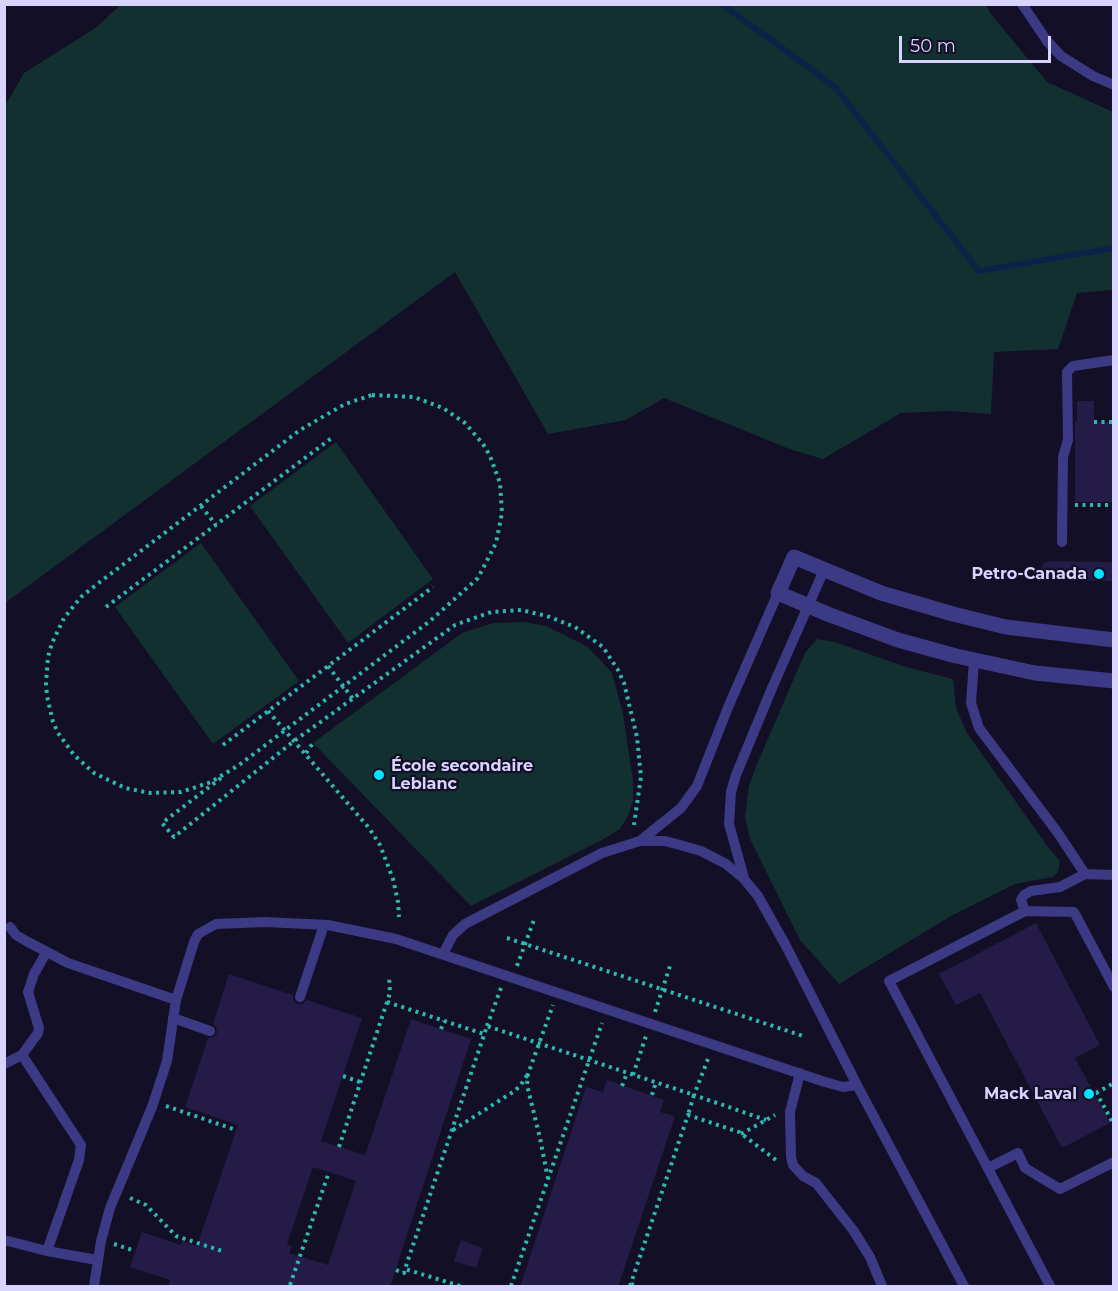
<!DOCTYPE html>
<meta charset="utf-8">
<style>
body{margin:0}
#map{position:relative;width:1118px;height:1291px;overflow:hidden;background:#130f26;font-family:Montserrat,sans-serif}
canvas{display:block}
.frame{position:absolute;inset:0;border:6px solid #d9d4ff;pointer-events:none}
.scale{position:absolute;left:899px;top:36px;width:152px;height:27px;box-sizing:border-box;border:3px solid #d9d4ff;border-top:0;padding-left:8px;font-size:18px;line-height:21px;white-space:nowrap;color:#d9d4ff;-webkit-text-stroke:4px #130f26;paint-order:stroke}
</style>
<div id="map">
<canvas width="1118" height="1291"></canvas>
<div class="frame"></div>
<div class="scale">50 m</div>
</div>
<script>
const ctx = document.querySelector('canvas').getContext('2d');
ctx.lineJoin = 'round';
function fillPath(path, color) {
  ctx.fillStyle = color;
  ctx.fill(path, 'evenodd');
}
function poly(rows) {
  const path = new Path2D();
  for (const r of rows) {
    path.moveTo(r[0], r[1]);
    for (let i = 2; i < r.length; i += 2) path.lineTo(r[i], r[i + 1]);
  }
  return path;
}
function stroke(path, color, width, dash) {
  ctx.strokeStyle = color;
  ctx.lineWidth = width;
  ctx.lineCap = dash ? 'butt' : 'round';
  ctx.setLineDash(dash || []);
  ctx.stroke(path);
}
function write(font, color, halo, rows, align = 'center') {
  ctx.font = font + ' Montserrat,sans-serif';
  ctx.lineWidth = 4.5;
  ctx.setLineDash([]);
  ctx.textBaseline = 'middle';
  ctx.strokeStyle = halo;
  ctx.fillStyle = color;
  for (const [text, x, y, turn = 0] of rows) {
    ctx.save();
    ctx.translate(x, y);
    ctx.rotate((+turn || 0) * Math.PI / 180);
    ctx.textAlign = isNaN(turn) ? turn : align;
    if (halo) ctx.strokeText(text, 0, 0);
    ctx.fillText(text, 0, 0);
    ctx.restore();
  }
}
const green = poly([
 [120,5,986,5,990,13,1047,82,1113,112,1113,290,1077,293,1058,349,994,352,991,414,948,411,901,413,823,459,792,450,664,398,626,420,548,434,455,272,5,603,5,106,24,73,97,27],
 [336,442,433,579,348,643,250,506],
 [201,543,299,681,213,744,115,607],
 [524,622,546,626,588,647,612,673,623,713,633,781,633,801,628,816,620,829,600,841,471,906,313,743,462,633,493,623],
 [817,639,835,642,906,667,953,679,956,708,967,733,1048,847,1060,861,1058,872,1052,877,1015,884,951,916,839,984,800,940,750,839,745,817,749,786,757,764,805,653]
]);
const stream = poly([
 [722,4,835,87,979,271,1114,248]
]);
const building = poly([
 [1077,401,1094,401,1094,422,1113,422,1113,502,1075,502,1075,421,1077,421],
 [1049,561,1113,562,1113,581,1049,580,1044,578,1041,568,1044,563],
 [1036,923,1100,1045,1075,1058,1110,1123,1062,1148,980,993,956,1005,939,974],
 [229,974,293,995,293,999,297,1004,302,1004,307,1000,362,1018,321,1141,365,1155,411,1019,471,1039,390,1287,168,1287,170,1280,130,1267,142,1232,181,1245,182,1241,197,1246,238,1125,185,1107,208,1038,214,1037,217,1033,216,1027,213,1024],
 [313,1167,356,1181,328,1265,289,1253,292,1246,287,1244],
 [607,1080,664,1100,660,1112,675,1116,618,1287,520,1287,586,1087,603,1092],
 [461,1240,483,1248,476,1268,454,1261]
]);
const path = poly([
 [372,395,414,397,443,408,465,423,483,444,490,456,500,483,502,513,496,543,478,578,430,621,239,765,211,782,181,792,150,793,125,788,94,773,74,755,58,733,53,722,47,696,46,683,48,657,52,643,64,618,81,597,96,585,300,430,345,404,372,395],
 [1094,422,1114,422],
 [1075,505,1114,505],
 [201,506,216,525],
 [106,607,333,437],
 [328,666,353,699],
 [268,711,369,828,380,845,393,879,398,902,399,917],
 [223,745,433,587],
 [306,753,313,743],
 [221,778,162,823,174,837,294,741,455,625,491,612,521,610,547,616,575,627,603,647,618,670,624,683,637,737,641,777,634,825],
 [507,938,806,1037],
 [517,966,535,917],
 [387,1002,484,1034],
 [655,1012,671,963],
 [487,1026,501,988],
 [441,1029,444,1021],
 [708,1059,694,1095,766,1120],
 [633,1075,646,1036],
 [343,1076,360,1082],
 [622,1086,627,1073],
 [1096,1092,1114,1125],
 [1096,1093,1114,1083],
 [652,1095,656,1082],
 [166,1106,236,1130],
 [453,1130,513,1092,520,1086,528,1074],
 [741,1134,775,1115],
 [339,1147,390,993,389,976],
 [548,1179,540,1138,527,1085,528,1074,553,1005],
 [130,1198,146,1205,176,1236,222,1251],
 [114,1244,135,1251],
 [396,1270,404,1273,405,1269],
 [631,1284,638,1286],
 [290,1285,329,1172],
 [460,1286,405,1269,487,1026,694,1095,688,1115],
 [511,1286,602,1023],
 [630,1286,688,1115,739,1132,776,1160]
]);
const lane = poly([
 [1022,4,1047,41,1061,56,1093,76,1114,85],
 [1062,542,1063,457,1068,440,1067,372,1073,366,1114,360],
 [974,661,971,703,979,728,1058,833,1085,874,1114,875],
 [640,841,681,808,697,786,729,705,778,593],
 [744,878,729,824,731,792,736,775,772,688,824,570],
 [1025,911,1021,900,1024,895,1031,891,1060,887,1085,874],
 [10,927,16,935,28,942,68,963,176,1000],
 [443,954,453,935,465,924,602,853,640,841,665,841,680,845,701,851,726,864,744,879,758,896,786,946,857,1085],
 [300,997,324,925],
 [173,1018,210,1031],
 [22,1055,38,1033,39,1028,28,992,34,974,46,953],
 [4,1064,22,1055,81,1145,79,1160,47,1251],
 [800,1073,790,1112,791,1157,793,1165,803,1176,816,1183,853,1230,870,1257,882,1286],
 [988,1168,1018,1153,1025,1168,1060,1189,1114,1162],
 [4,1240,47,1251,97,1260],
 [94,1286,101,1241,110,1208,152,1107,167,1061,176,1000,194,942,198,934,216,924,265,922,328,925,396,939,825,1082,843,1087,857,1085,964,1286],
 [1050,1286,889,981,1025,911,1074,912,1114,987]
]);
const street = poly([
 [1114,640,1006,627,953,614,881,593,794,557,778,593,830,615,898,640,956,656,1035,673,1114,681]
]);
const markers = [
 [1099,574,6,"#00e5ff"],
 [379,775,6,"#00e5ff"],
 [1089,1094,6,"#00e5ff"]
];
const poiNames = [
 ["Petro-Canada",1087,574],
 ["École secondaire",391,766,"left"],
 ["Leblanc",391,784,"left"],
 ["Mack Laval",1077,1094]
];
fillPath(green, '#12302f');
stroke(stream, '#0c2248', 6);
fillPath(building, '#241b47');
stroke(path, '#2fb8b0', 4, [3, 4.5]);
stroke(lane, '#3d3a85', 10);
stroke(street, '#3d3a85', 15);
for (const [x, y, r, color] of markers) {
  const dot = new Path2D();
  dot.arc(x, y, r, 0, 2 * Math.PI);
  ctx.fillStyle = color;
  ctx.fill(dot);
  stroke(dot, '#130f26', 2);
}
write('bold 16px', '#d9d4ff', '#130f26', poiNames, 'right');
</script>
